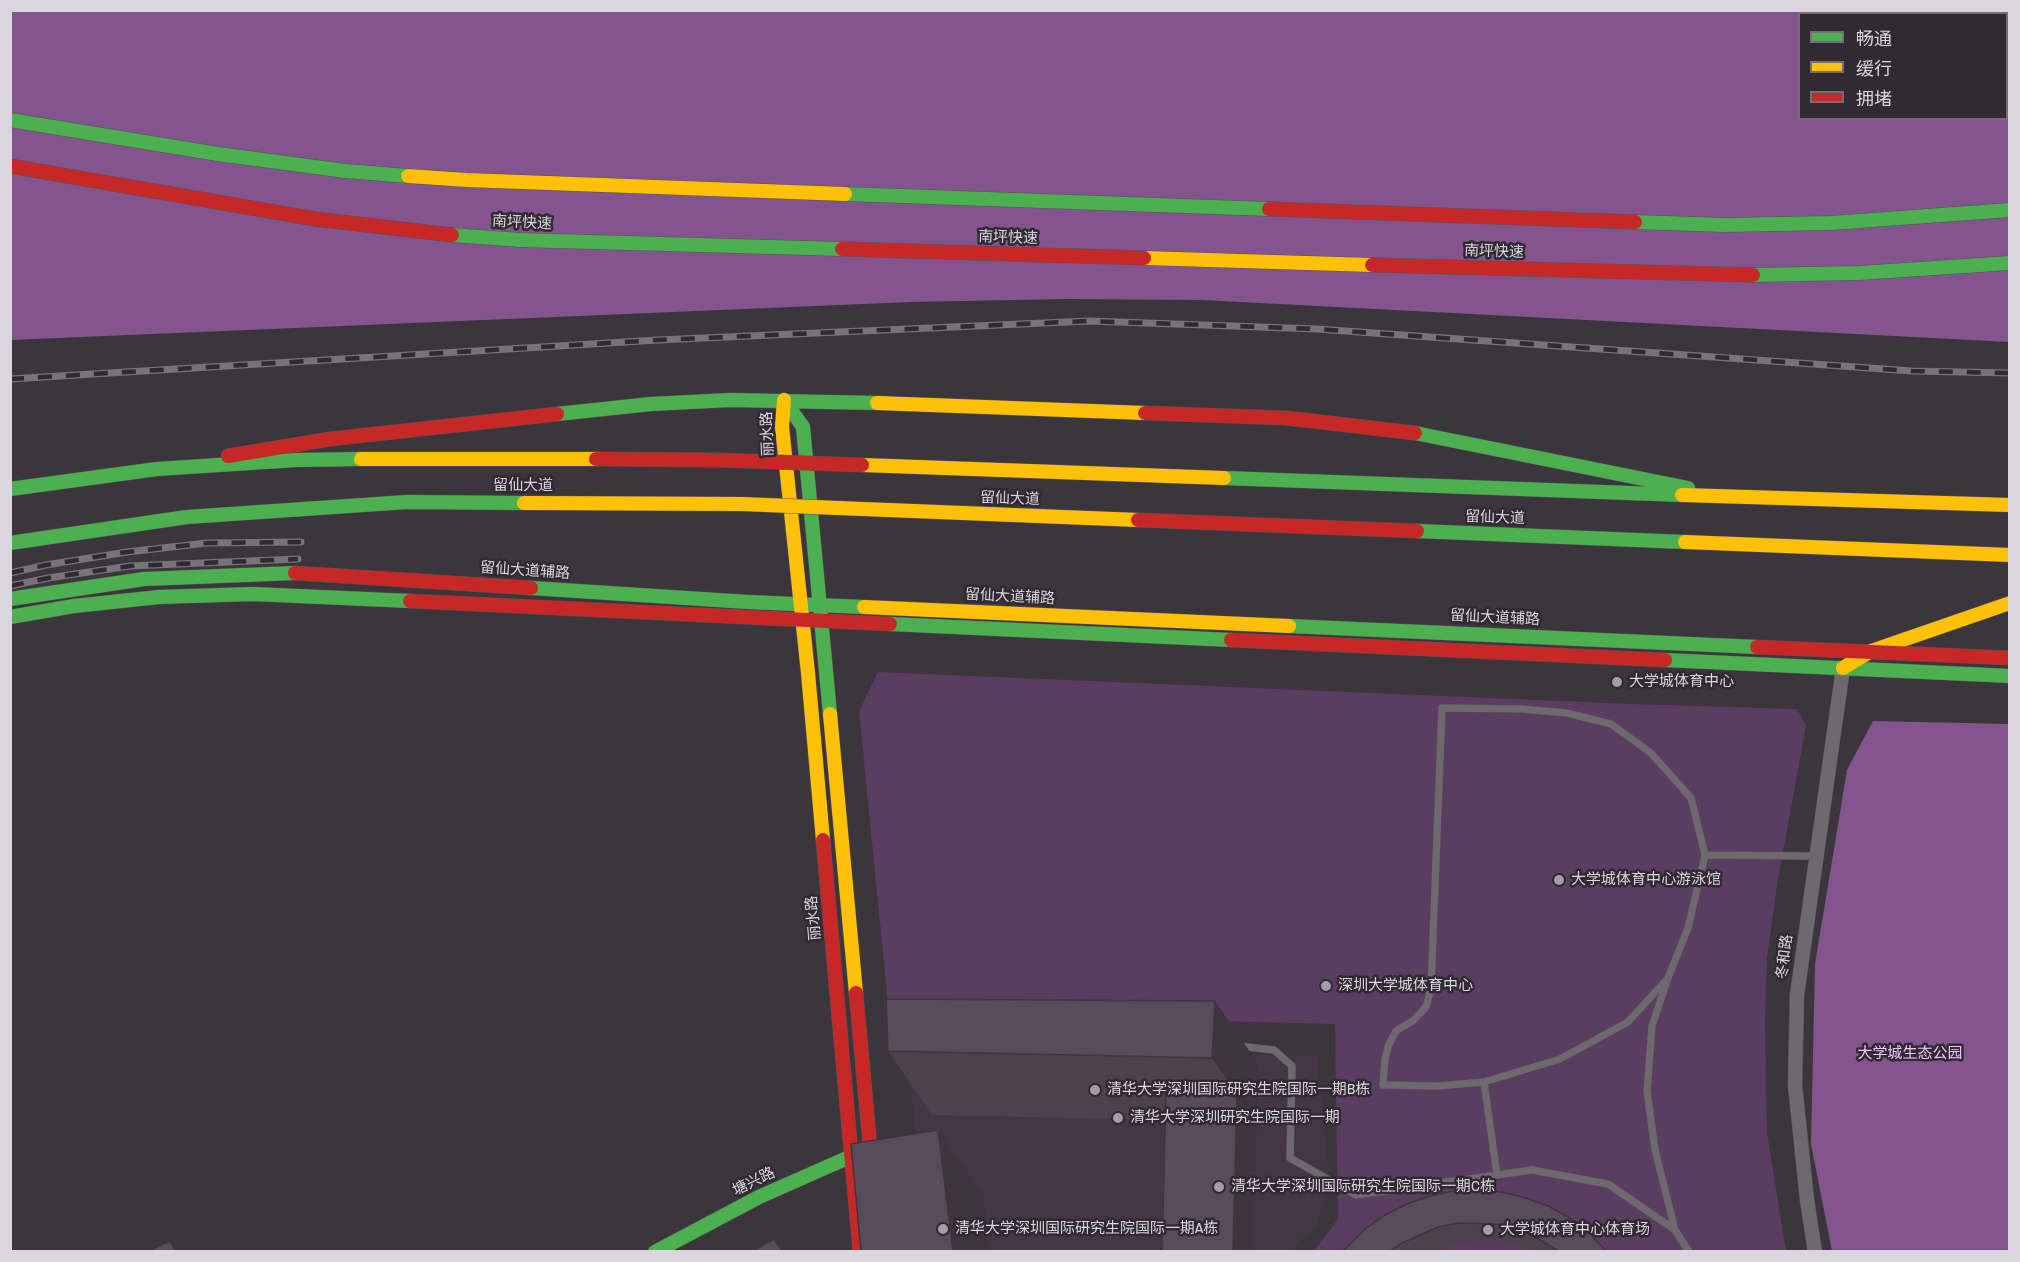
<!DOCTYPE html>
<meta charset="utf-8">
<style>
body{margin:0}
#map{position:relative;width:2020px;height:1262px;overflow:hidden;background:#3b363b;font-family:"Archivo Narrow","Noto Sans SC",sans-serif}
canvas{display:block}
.frame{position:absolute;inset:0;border:12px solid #dbd6dd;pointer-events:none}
.legend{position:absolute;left:1798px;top:12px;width:210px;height:108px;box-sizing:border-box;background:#312933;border:2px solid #756e77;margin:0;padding:8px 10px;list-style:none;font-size:18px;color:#dbd6dd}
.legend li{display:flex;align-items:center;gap:12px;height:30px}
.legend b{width:30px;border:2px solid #756e77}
</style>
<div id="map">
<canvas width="2020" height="1262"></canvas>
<div class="frame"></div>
<ul class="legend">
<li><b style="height:8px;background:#4caf50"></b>畅通</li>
<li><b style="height:8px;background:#ffc107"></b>缓行</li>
<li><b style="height:8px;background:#c62828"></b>拥堵</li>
</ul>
</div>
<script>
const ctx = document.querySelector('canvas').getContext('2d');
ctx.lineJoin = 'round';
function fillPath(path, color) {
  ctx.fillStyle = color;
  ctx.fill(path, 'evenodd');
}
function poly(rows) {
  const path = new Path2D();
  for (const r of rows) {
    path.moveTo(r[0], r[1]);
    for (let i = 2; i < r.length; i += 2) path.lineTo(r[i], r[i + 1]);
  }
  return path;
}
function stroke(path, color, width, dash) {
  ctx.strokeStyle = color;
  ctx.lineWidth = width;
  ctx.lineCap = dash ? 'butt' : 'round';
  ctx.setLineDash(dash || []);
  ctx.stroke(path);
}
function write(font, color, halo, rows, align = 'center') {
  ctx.font = font + ' "Archivo Narrow","Noto Sans SC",sans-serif';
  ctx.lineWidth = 5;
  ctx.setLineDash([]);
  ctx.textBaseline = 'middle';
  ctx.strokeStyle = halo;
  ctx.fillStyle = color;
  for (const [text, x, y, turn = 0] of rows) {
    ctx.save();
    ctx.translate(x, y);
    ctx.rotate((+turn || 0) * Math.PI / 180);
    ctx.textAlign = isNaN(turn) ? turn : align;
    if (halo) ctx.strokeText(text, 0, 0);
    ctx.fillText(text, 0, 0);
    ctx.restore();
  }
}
const built = poly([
 [907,1043,1317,1056,1329,1180,1317,1226,1295,1245,1295,1251,926,1251]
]);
const green = poly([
 [878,672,1631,704,1797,709,1806,726,1777,885,1767,958,1765,1024,1767,1133,1786,1251,1314,1251,1338,1219,1335,1024,889,1013,859,711]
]);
const forest = poly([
 [10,11,2009,11,2009,342,1202,300,1066,299,910,302,11,340],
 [1800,14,2006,14,2006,118,1800,118],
 [1873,721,2009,724,2009,1251,1832,1251,1811,1144,1815,964,1847,770]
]);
const lane = poly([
 [1705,855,1816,856],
 [1668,978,1628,1022,1560,1059,1484,1082,1438,1086,1383,1085,1385,1058,1389,1044,1396,1031,1414,1020,1426,1007,1431,988,1442,708,1521,709,1567,713,1611,724,1651,753,1691,798,1705,855,1688,928,1668,978,1652,1026,1647,1091,1655,1150,1675,1230],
 [1238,1046,1274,1050,1292,1066,1290,1158,1356,1195,1532,1170,1608,1184,1675,1230,1689,1252],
 [1484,1082,1497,1175]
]);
const street = poly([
 [1815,1252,1807,1200,1795,1085,1797,995,1843,668]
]);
const fast = poly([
 [10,120,218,154,345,171,408,176],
 [845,194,1269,209],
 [1635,222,1724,225,1831,223,2010,210],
 [452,235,520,240,842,249],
 [1753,275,1859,273,2010,263],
 [784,400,803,427,830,714],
 [557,414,651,404,730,400,877,403],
 [1415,433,1688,488],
 [1224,478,1682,495],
 [10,489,157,469,296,460,361,459],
 [1417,531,1685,542],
 [10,543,187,517,407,502,524,503],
 [531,588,748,602,864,607],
 [10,599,144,579,295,573],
 [10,617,74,606,159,597,253,594,410,601],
 [890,624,1231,640],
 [1289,626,1757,647],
 [1665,660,2010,676],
 [655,1252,759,1197,863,1151]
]);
const slow = poly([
 [408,176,467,180,845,194],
 [1144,258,1372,265],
 [784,400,782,427,808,673,823,840],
 [877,403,1145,413],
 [361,459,596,459],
 [862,465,1224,478],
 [1682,495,2010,505],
 [524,503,742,504],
 [838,508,1138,520],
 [1685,542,2010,555],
 [864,607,1289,626],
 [1843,668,1871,651,2010,603],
 [830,714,856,993]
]);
const jam = poly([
 [10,166,315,219,452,235],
 [1269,209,1635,222],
 [842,249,1144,258],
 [1372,265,1753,275],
 [1145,413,1286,418,1415,433],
 [228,456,330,439,557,414],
 [596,459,717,460],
 [1138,520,1417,531],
 [295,573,531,588],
 [410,601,890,624],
 [1231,640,1665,660],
 [1757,647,2010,658],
 [823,840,860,1252],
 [856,993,872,1168]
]);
const rail = poly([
 [10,379,658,340,1089,321,1317,329,1912,371,2010,373],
 [10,573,46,565,127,552,207,543,301,542],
 [10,586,48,578,130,566,298,559]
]);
const slowBridge = poly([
 [742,504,838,508]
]);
const jamBridge = poly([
 [717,460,862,465]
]);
const wall = poly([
 [886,999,1259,1065,1257,1122,932,1115,888,1051],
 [1430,1196,1606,1251,1536,1251,1510,1243,1471,1243,1452,1246,1440,1251,1343,1251]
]);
const shadedWall = poly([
 [1215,1001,1259,1065,1257,1122,1253,1251,1233,1251,1237,1094,1212,1058],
 [938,1130,983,1194,990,1251,953,1251]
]);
const building = poly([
 [886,999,1215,1001,1212,1058,888,1051,886,999],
 [1166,1092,1237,1094,1233,1251,1162,1251,1166,1092],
 [938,1130,953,1251,861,1251,851,1144,938,1130],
 [1478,1190,1502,1192,1526,1198,1548,1206,1570,1218,1589,1233,1606,1251,1558,1251,1534,1236,1497,1224,1458,1223,1438,1227,1402,1243,1390,1251,1343,1251,1365,1229,1385,1215,1407,1204,1430,1196,1454,1191,1478,1190],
 [774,1239,782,1251,753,1251,774,1239],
 [170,1241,176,1251,149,1251,170,1241]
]);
const markers = [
 [1617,682,6,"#a39ea4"],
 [1559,880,6,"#a39ea4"],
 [1326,986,6,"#a39ea4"],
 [1095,1090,6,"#a39ea4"],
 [1118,1118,6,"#a39ea4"],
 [1219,1187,6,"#a39ea4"],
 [943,1229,6,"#a39ea4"],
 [1488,1230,6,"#a39ea4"]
];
const streetNames = [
 ["南坪快速",522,223,3],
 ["南坪快速",1008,238,2],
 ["南坪快速",1494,252,2],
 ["丽水路",768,434,-92],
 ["留仙大道",523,486],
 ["留仙大道",1010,499,2],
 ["留仙大道",1495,518,2],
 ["留仙大道辅路",525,571,4],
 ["留仙大道辅路",1010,597,3],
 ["留仙大道辅路",1495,618,3],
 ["丽水路",814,918,-95],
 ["冬和路",1785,957,-83],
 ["塘兴路",754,1182,-26]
];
const poiNames = [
 ["大学城体育中心",1629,682],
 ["大学城体育中心游泳馆",1571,880],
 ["深圳大学城体育中心",1338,986],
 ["清华大学深圳国际研究生院国际一期B栋",1107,1090],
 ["清华大学深圳研究生院国际一期",1130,1118],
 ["清华大学深圳国际研究生院国际一期C栋",1231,1187],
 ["清华大学深圳国际研究生院国际一期A栋",955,1229],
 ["大学城体育中心体育场",1500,1230]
];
const parkNames = [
 ["大学城生态公园",1910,1054]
];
fillPath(built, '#443745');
fillPath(green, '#5b3d61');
fillPath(forest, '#83548d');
stroke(lane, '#565257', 8);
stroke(street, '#565257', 15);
stroke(fast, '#565257', 15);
stroke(slow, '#565257', 15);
stroke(jam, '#565257', 15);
stroke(lane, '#6d696e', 7);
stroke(street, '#6d696e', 14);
stroke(fast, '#4caf50', 14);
stroke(slow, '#ffc107', 14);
stroke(jam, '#c62828', 14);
stroke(rail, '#777477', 7);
stroke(rail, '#312933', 4.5, [14]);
stroke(slowBridge, '#565257', 15, []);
stroke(jamBridge, '#565257', 15, []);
stroke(slowBridge, '#ffc107', 14);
stroke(jamBridge, '#c62828', 14);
fillPath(wall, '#4c414d');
fillPath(shadedWall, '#3e353f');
fillPath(building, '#584c5a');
stroke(building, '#3e353f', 1.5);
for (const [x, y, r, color] of markers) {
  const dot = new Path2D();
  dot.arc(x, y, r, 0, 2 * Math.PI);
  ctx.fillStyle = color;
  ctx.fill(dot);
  stroke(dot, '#312933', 2);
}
write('15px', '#dbd6dd', '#312933', streetNames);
write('15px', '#dbd6dd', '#312933', poiNames, 'left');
write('15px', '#f1c4fa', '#312933', parkNames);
</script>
